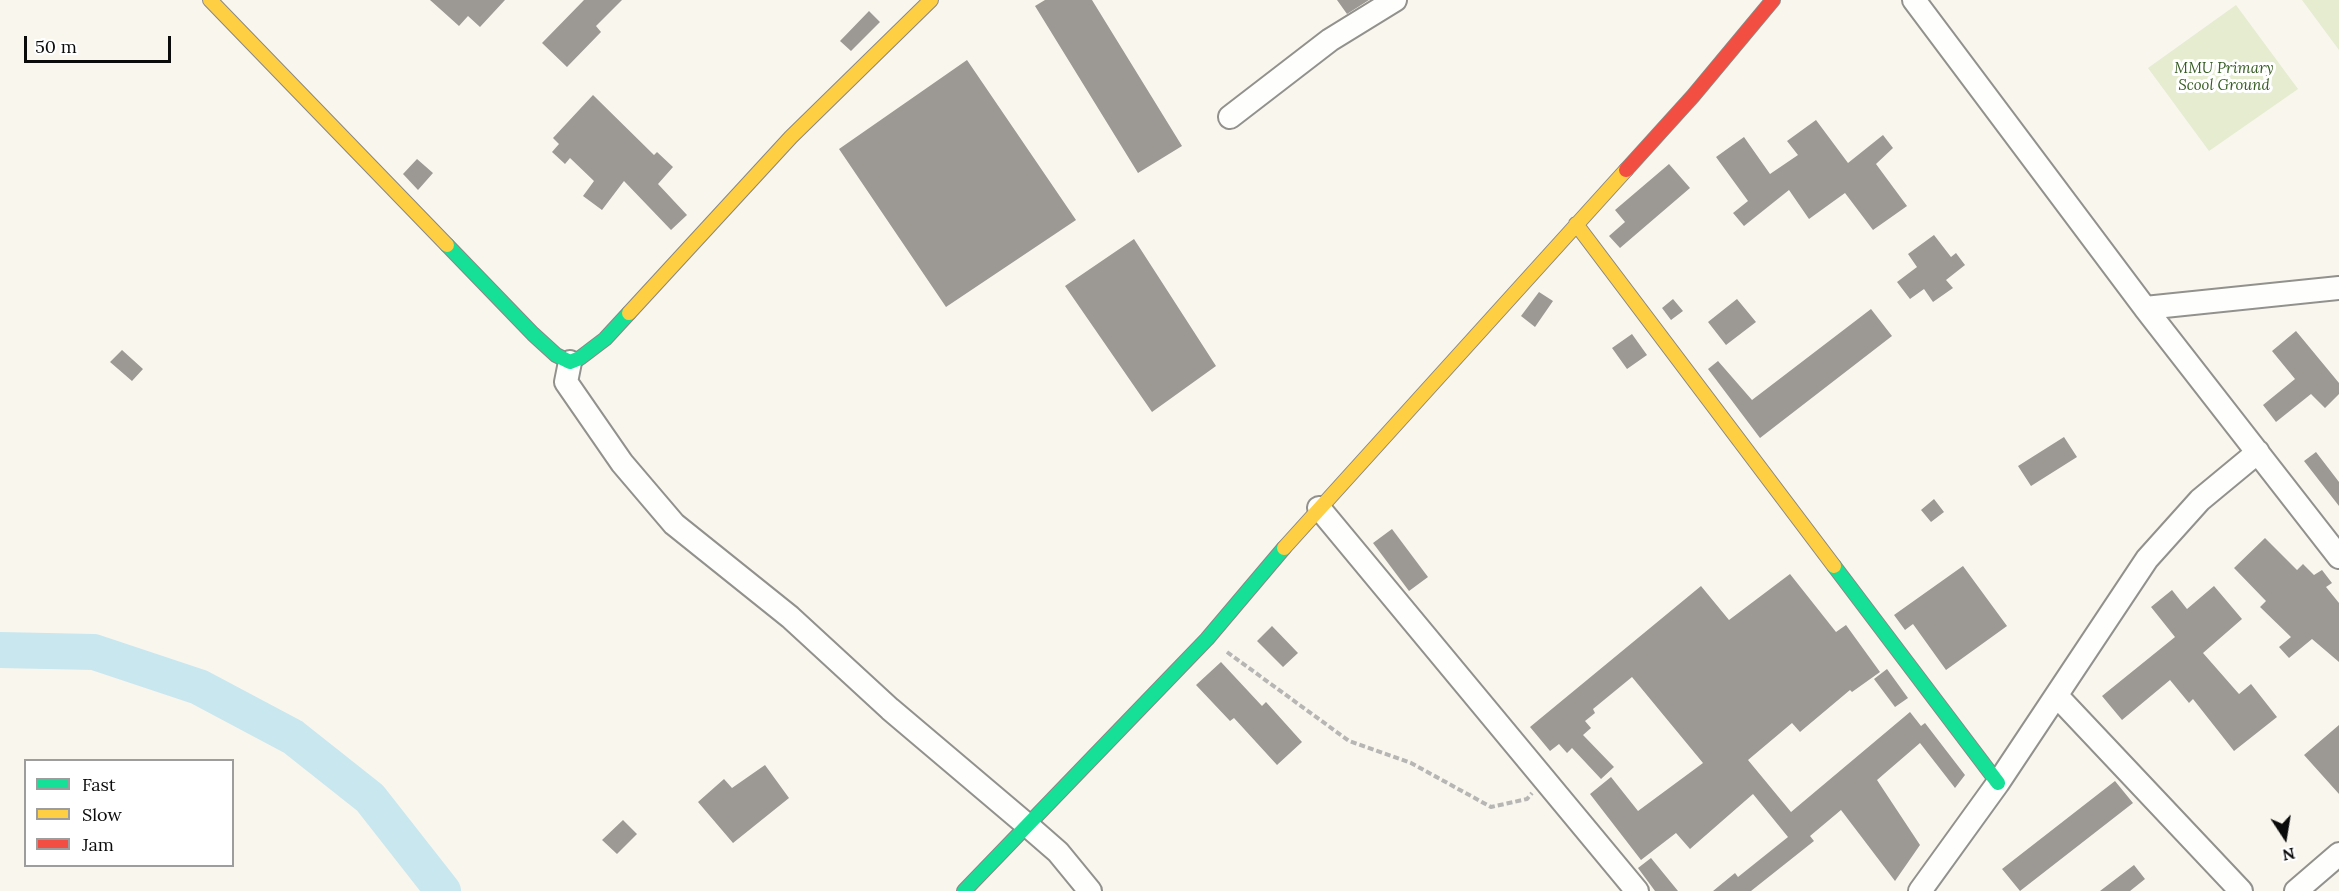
<!DOCTYPE html>
<style>
body{margin:0}
#map{position:relative;width:2339px;height:891px;overflow:hidden;background:#f9f6ee;font-family:Lora,serif}
canvas{display:block}
.legend{position:absolute;left:24px;top:759px;width:210px;height:108px;box-sizing:border-box;background:#fff;border:2px solid #9d9d9d;margin:0;padding:8px 10px;list-style:none;font-size:18px;color:#0b0b0b}
.legend li{display:flex;align-items:center;gap:12px;height:30px}
.legend b{width:30px;border:2px solid #9d9d9d}
.north{position:absolute;left:2255px;top:807px;width:60px;height:60px;-webkit-text-stroke:4px #fff;paint-order:stroke;rotate:168deg;font-size:16px;font-weight:700;line-height:24px;text-align:center;color:#0b0b0b}
.north::after{content:'';display:block;margin:auto;width:21px;height:27px;background:#0b0b0b;clip-path:polygon(50% 0,100% 100%,50% 72%,0 100%)}
.scale{position:absolute;left:24px;top:36px;width:147px;height:27px;box-sizing:border-box;border:3px solid #0b0b0b;border-top:0;padding-left:8px;font-size:18px;line-height:21px;white-space:nowrap;color:#0b0b0b;-webkit-text-stroke:4px #fff;paint-order:stroke}
</style>
<div id="map">
<canvas width="2339" height="891"></canvas>
<ul class="legend">
<li><b style="height:8px;background:#16e098"></b>Fast</li>
<li><b style="height:8px;background:#ffcf43"></b>Slow</li>
<li><b style="height:8px;background:#f24e42"></b>Jam</li>
</ul>
<div class="north">N</div>
<div class="scale">50 m</div>
</div>
<script>
const ctx = document.querySelector('canvas').getContext('2d');
ctx.lineJoin = 'round';
function fillPath(path, color) {
  ctx.fillStyle = color;
  ctx.fill(path, 'evenodd');
}
function poly(rows) {
  const path = new Path2D();
  for (const r of rows) {
    path.moveTo(r[0], r[1]);
    for (let i = 2; i < r.length; i += 2) path.lineTo(r[i], r[i + 1]);
  }
  return path;
}
function stroke(path, color, width, dash) {
  ctx.strokeStyle = color;
  ctx.lineWidth = width;
  ctx.lineCap = dash ? 'butt' : 'round';
  ctx.setLineDash(dash || []);
  ctx.stroke(path);
}
function write(font, color, halo, rows, align = 'center') {
  ctx.font = font + ' Lora,serif';
  ctx.lineWidth = 6;
  ctx.setLineDash([]);
  ctx.textBaseline = 'middle';
  ctx.strokeStyle = halo;
  ctx.fillStyle = color;
  for (const [text, x, y, turn = 0] of rows) {
    ctx.save();
    ctx.translate(x, y);
    ctx.rotate((+turn || 0) * Math.PI / 180);
    ctx.textAlign = isNaN(turn) ? turn : align;
    if (halo) ctx.strokeText(text, 0, 0);
    ctx.fillText(text, 0, 0);
    ctx.restore();
  }
}
const green = poly([
 [2302,0,2339,0,2339,50],
 [2236,5,2298,89,2209,151,2148,68]
]);
const river = poly([
 [0,650,94,652,199,687,293,737,370,798,443,891]
]);
const building = poly([
 [430,0,505,0,480,27,468,16,459,26],
 [584,0,622,0,596,26,601,32,567,67,542,43],
 [1045,0,1092,0,1182,146,1138,173,1035,6],
 [1337,0,1369,0,1347,14],
 [869,11,880,22,851,51,840,41],
 [967,60,1076,220,946,307,839,149],
 [593,95,654,155,657,152,673,167,658,184,687,215,671,230,624,181,602,210,583,196,594,181,570,158,565,164,552,152,559,144,553,138],
 [1816,120,1848,163,1883,135,1893,148,1876,164,1907,206,1873,230,1845,193,1809,219,1789,190,1744,226,1733,213,1748,201,1716,157,1744,137,1770,174,1798,155,1787,141],
 [417,159,433,173,418,190,403,174],
 [1669,164,1690,188,1620,248,1609,236,1625,222,1615,210],
 [1934,235,1951,257,1956,253,1965,265,1946,280,1953,288,1933,302,1924,289,1910,299,1897,282,1917,267,1908,254],
 [1134,239,1216,366,1152,412,1065,286],
 [1539,292,1553,301,1535,327,1521,316],
 [1673,299,1683,311,1671,320,1662,308],
 [1737,299,1756,322,1726,345,1708,322],
 [1871,309,1892,336,1760,438,1708,369,1718,361,1752,400],
 [2296,331,2339,383,2339,394,2325,408,2311,394,2276,422,2263,405,2295,379,2272,351],
 [1632,334,1647,355,1627,369,1612,348],
 [122,350,143,369,132,381,110,362],
 [2064,437,2077,457,2031,486,2018,466],
 [2316,452,2339,482,2339,506,2304,461],
 [1934,499,1944,512,1931,522,1921,510],
 [1392,529,1428,577,1409,591,1373,543],
 [2265,538,2297,570,2303,564,2314,575,2322,570,2332,583,2326,587,2339,603,2339,662,2312,639,2289,658,2279,647,2291,637,2260,607,2266,601,2234,568],
 [1963,566,2007,626,1946,670,1913,624,1905,630,1894,615],
 [1790,574,1836,632,1846,625,1880,672,1852,692,1850,690,1800,732,1792,723,1748,760,1791,812,1910,712,1921,726,1925,723,1965,775,1955,788,1920,743,1877,780,1920,845,1895,881,1841,810,1810,836,1814,841,1751,891,1713,891,1735,873,1738,877,1788,837,1753,794,1690,849,1676,833,1641,860,1590,794,1611,777,1638,811,1703,763,1632,677,1593,709,1595,713,1585,721,1591,728,1583,735,1614,767,1601,779,1572,748,1567,753,1559,744,1550,751,1530,727,1701,586,1729,620],
 [2214,586,2242,619,2203,653,2239,694,2251,684,2277,717,2234,751,2193,699,2189,703,2170,680,2122,720,2102,696,2175,637,2151,607,2172,590,2187,609],
 [1272,626,1298,653,1283,667,1257,641],
 [1221,662,1262,706,1266,702,1302,742,1277,765,1234,718,1230,721,1196,685],
 [1887,669,1908,698,1895,707,1874,679],
 [2339,725,2339,794,2304,755],
 [765,765,789,798,733,843,698,802,724,779,732,788],
 [2115,781,2133,803,2020,891,2002,869],
 [623,820,637,834,617,854,602,840],
 [1651,858,1678,891,1655,891,1638,868],
 [2134,865,2145,879,2130,891,2100,891]
]);
const path = poly([
 [1227,652,1349,741,1411,763,1491,807,1527,799,1532,793]
]);
const street = poly([
 [1914,0,2145,308,2339,288],
 [1230,117,1330,40,1395,0],
 [2145,308,2339,557],
 [570,362,566,382,622,463,674,524,790,617,890,709,1027,825,1058,852,1090,891],
 [1319,508,1637,891],
 [2057,696,2241,891],
 [1920,891,1998,783,2147,559,2200,500,2258,452],
 [2296,891,2339,854]
]);
const fast = poly([
 [447,245,533,334,556,355,570,362,580,358,605,339,629,313],
 [1834,566,1998,783],
 [964,891,1207,639,1284,548]
]);
const slow = poly([
 [210,0,447,245],
 [1576,224,1834,566],
 [629,313,791,137,931,0],
 [1284,548,1626,170]
]);
const jam = poly([
 [1626,170,1693,96,1773,0]
]);
const parkNames = [
 ["MMU Primary",2224,69],
 ["Scool Ground",2224,86]
];
fillPath(green, '#e5ecd0');
stroke(river, '#c8e7ef', 36);
fillPath(building, '#9c9894');
stroke(street, '#92918d', 26);
stroke(fast, '#898784', 16);
stroke(slow, '#898784', 16);
stroke(jam, '#898784', 16);
stroke(path, '#b7b6b5', 4, [6, 3]);
stroke(street, '#fefefc', 22);
stroke(fast, '#16e098', 14);
stroke(slow, '#ffcf43', 14);
stroke(jam, '#f24e42', 14);
write('italic 15px', '#355c21', '#fff', parkNames);
</script>
